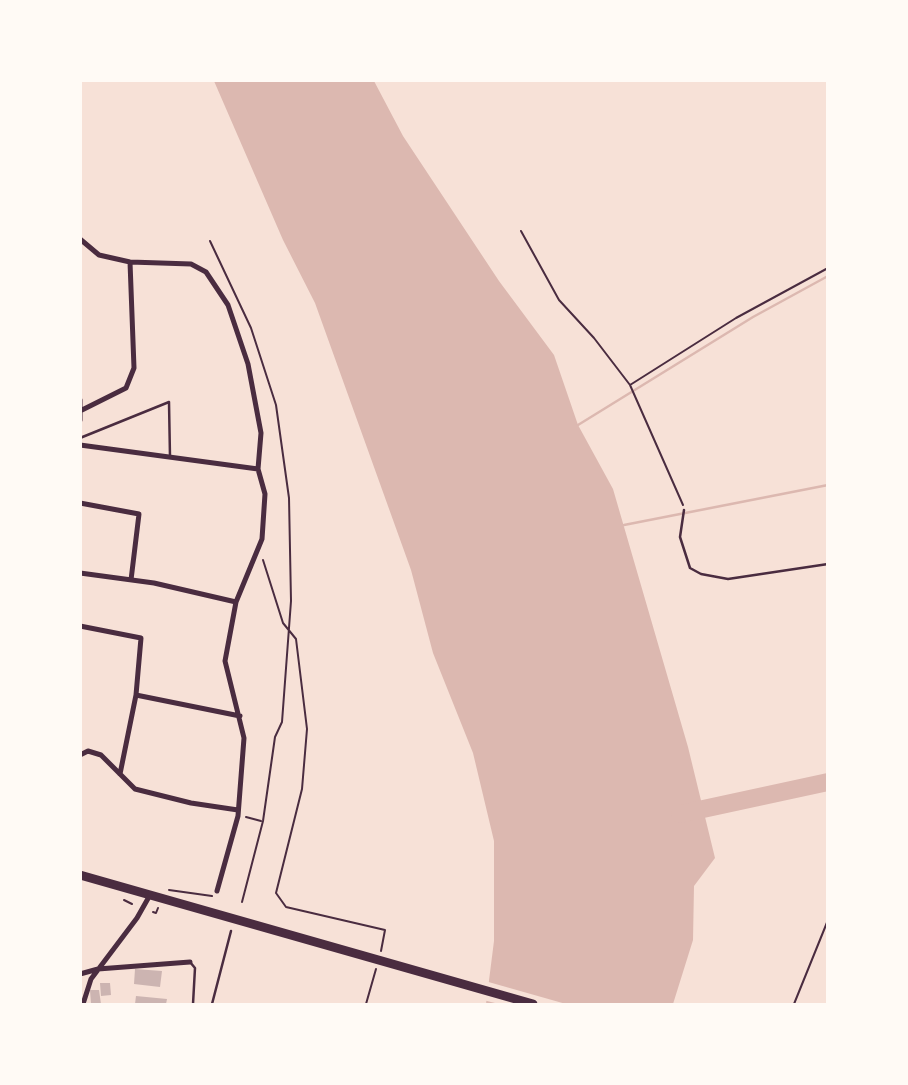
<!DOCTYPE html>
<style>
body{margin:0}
#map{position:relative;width:908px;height:1085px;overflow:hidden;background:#f7e1d7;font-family:"Exo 2",sans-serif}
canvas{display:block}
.frame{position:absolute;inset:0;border:82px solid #fffaf5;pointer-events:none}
</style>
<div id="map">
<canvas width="908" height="1085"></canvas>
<div class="frame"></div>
</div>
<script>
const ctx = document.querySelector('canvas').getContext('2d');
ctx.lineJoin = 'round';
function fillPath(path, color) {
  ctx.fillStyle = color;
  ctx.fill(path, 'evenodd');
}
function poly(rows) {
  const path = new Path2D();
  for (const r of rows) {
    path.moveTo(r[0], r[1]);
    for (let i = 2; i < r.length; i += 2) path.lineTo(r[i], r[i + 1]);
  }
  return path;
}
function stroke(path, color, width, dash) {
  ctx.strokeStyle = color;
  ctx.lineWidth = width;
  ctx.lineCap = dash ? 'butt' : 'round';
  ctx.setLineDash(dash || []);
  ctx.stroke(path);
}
const water = poly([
 [214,81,374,81,403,136,499,281,554,355,578,425,613,489,688,747,715,858,694,886,693,940,673,1004,486,1004,494,941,494,841,473,753,433,653,411,570,315,303,283,240]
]);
const pier = poly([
 [485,981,566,1004,499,1004,483,1000]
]);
const stream = poly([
 [578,425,753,317,828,276],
 [624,525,828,485]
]);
const river = poly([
 [680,814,828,782]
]);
const building = poly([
 [135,969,162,971,160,987,134,984],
 [100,983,110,983,111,995,101,996],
 [90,990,99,990,101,1004,91,1004],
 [136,996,167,999,166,1004,135,1004]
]);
const path = poly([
 [521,231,559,300,594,338,630,385,683,505],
 [210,241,251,328,276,405,289,498,291,601,282,722,275,737,263,821,242,902],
 [630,385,736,318,828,268],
 [263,560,283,623,296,639,307,729,302,789,276,893,286,907,385,930,381,951],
 [246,817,261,821],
 [169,890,212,896],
 [124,900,132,904],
 [153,912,156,913,158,908],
 [276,1004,302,1004],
 [366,1004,376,969],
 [794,1004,828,920]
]);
const service = poly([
 [80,438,169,402,170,457],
 [684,510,680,537,690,568,701,574,728,579,828,564],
 [190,962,195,968,193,1004],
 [212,1004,231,931]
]);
const minor = poly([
 [80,239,99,255,130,262,191,264,206,272,228,305,248,364,261,433,258,469,265,494,262,539,236,602,225,661,244,738,238,816,217,891],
 [80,400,80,420],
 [82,410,126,388,134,368,130,262],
 [80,445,258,469],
 [80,503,139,514,131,580],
 [80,573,154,583,236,602],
 [80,626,141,638,136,695,120,774],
 [136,695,240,716],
 [80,755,88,751,101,755,135,789,191,803,238,810],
 [80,974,98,969,190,962],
 [83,1004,91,979,137,918,150,895]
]);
const trunk = poly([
 [80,875,533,1004]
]);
fillPath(water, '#dcb8b0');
fillPath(pier, '#f7e1d7');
stroke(stream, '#dcb8b0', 2.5);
stroke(river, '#dcb8b0', 18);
fillPath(building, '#ccb4b1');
stroke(path, '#4a2c40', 2);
stroke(service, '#4a2c40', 2.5);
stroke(minor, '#4a2c40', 5);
stroke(trunk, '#4a2c40', 9);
</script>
